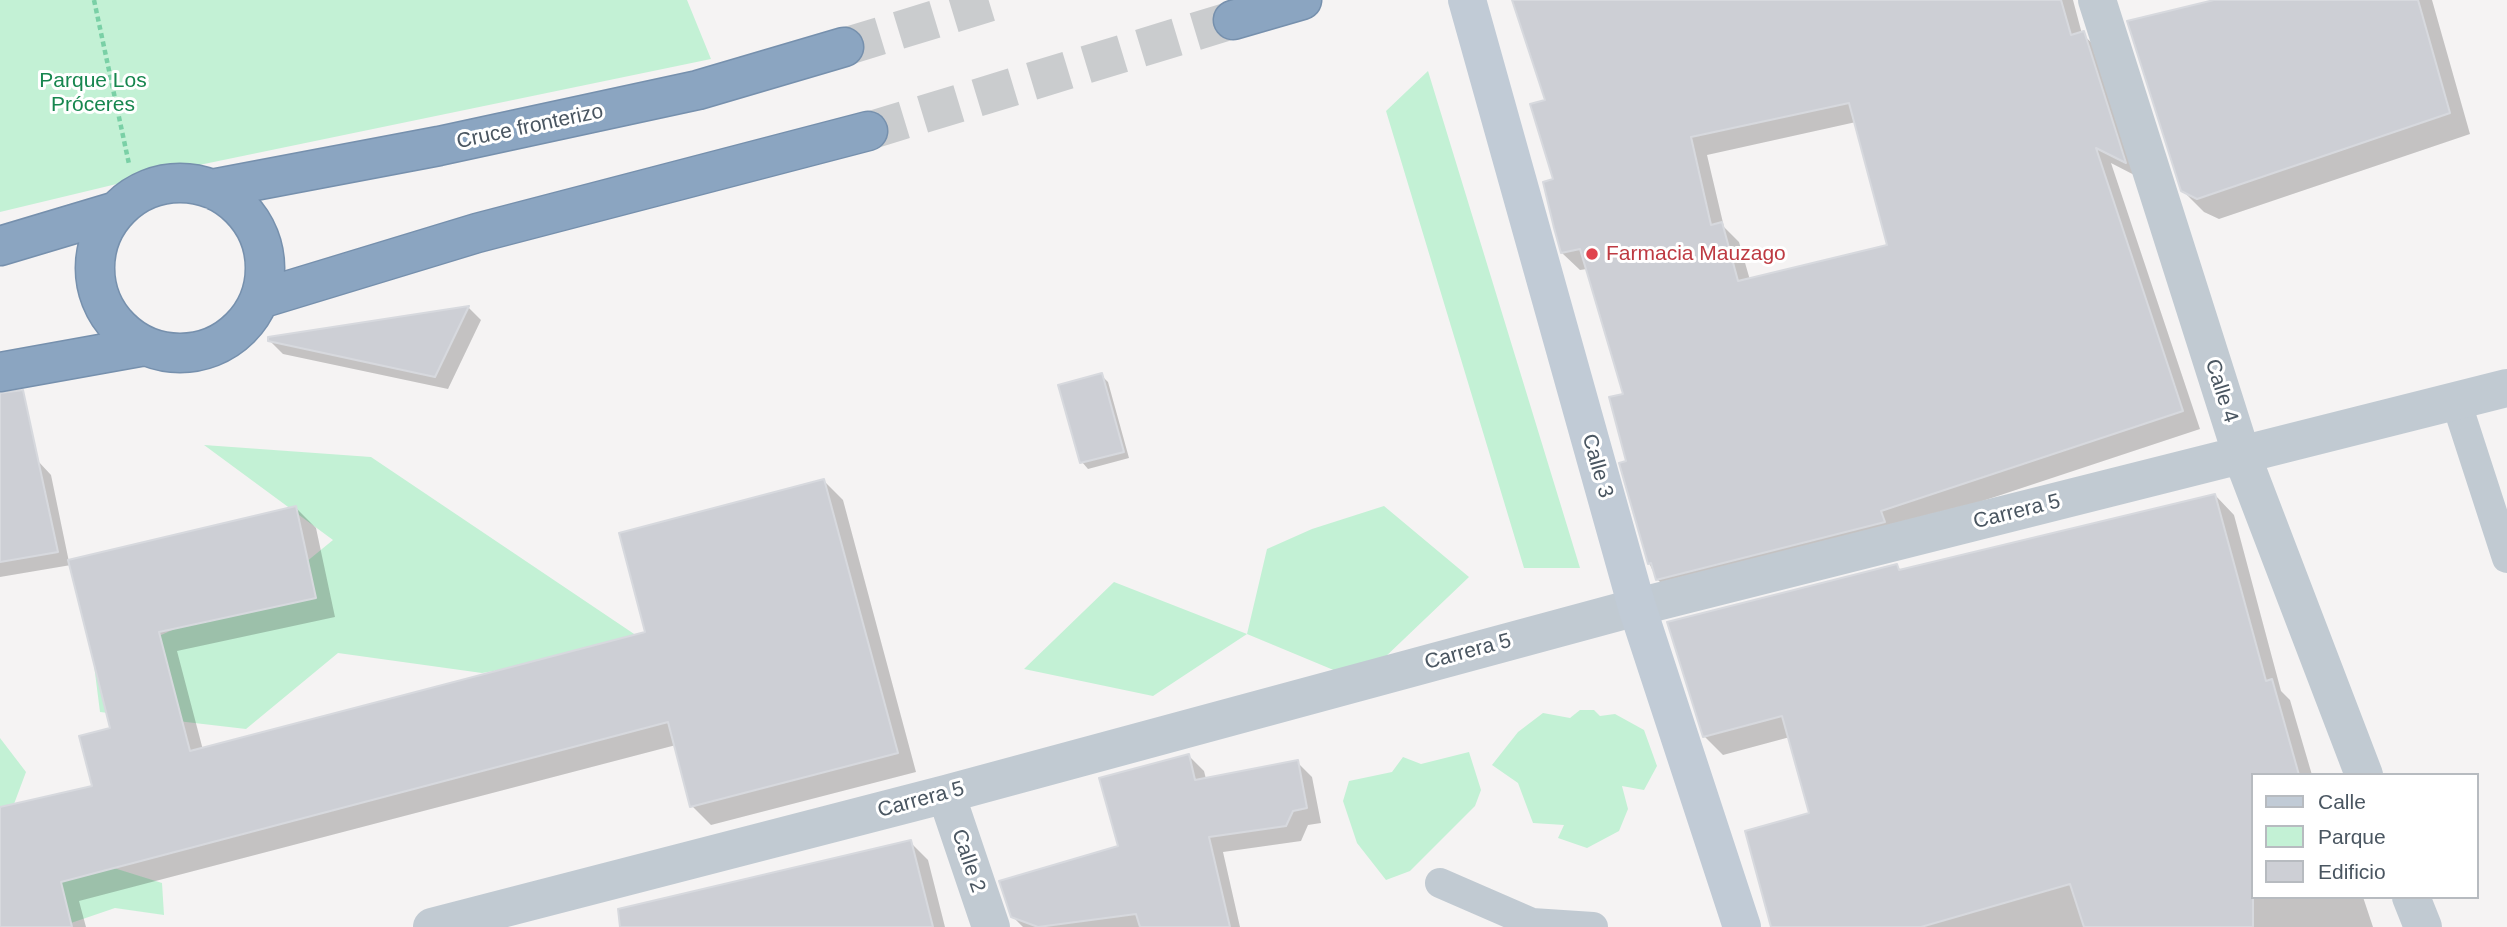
<!DOCTYPE html>
<meta charset="utf-8">
<style>
body{margin:0}
#map{position:relative;width:2507px;height:927px;overflow:hidden;background:#f5f3f3;font-family:Arial,sans-serif}
canvas{display:block}
.legend{position:absolute;left:2251px;top:773px;width:228px;height:126px;box-sizing:border-box;background:#fff;border:2px solid #b7bbc0;margin:0;padding:9px 12px;list-style:none;font-size:21px;color:#4a5661}
.legend li{display:flex;align-items:center;gap:14px;height:35px}
.legend b{width:35px;border:2px solid #b7bbc0}
</style>
<div id="map">
<canvas width="2507" height="927"></canvas>
<ul class="legend">
<li><b style="height:9px;background:#c1cbd6"></b>Calle</li>
<li><b style="height:19px;background:#c3f1d5"></b>Parque</li>
<li><b style="height:19px;background:#cdcfd5"></b>Edificio</li>
</ul>
</div>
<script>
const ctx = document.querySelector('canvas').getContext('2d');
ctx.lineJoin = 'round';
function fillPath(path, color) {
  ctx.fillStyle = color;
  ctx.fill(path, 'evenodd');
}
function poly(rows) {
  const path = new Path2D();
  for (const r of rows) {
    if (r.length === 3) {
      path.moveTo(r[0] + r[2], r[1]);
      path.arc(r[0], r[1], r[2], 0, 2 * Math.PI);
      continue;
    }
    path.moveTo(r[0], r[1]);
    for (let i = 2; i < r.length; i += 2) path.lineTo(r[i], r[i + 1]);
  }
  return path;
}
function stroke(path, color, width, dash) {
  ctx.strokeStyle = color;
  ctx.lineWidth = width;
  ctx.lineCap = dash ? 'butt' : 'round';
  ctx.setLineDash(dash || []);
  ctx.stroke(path);
}
function write(font, color, halo, rows, align = 'center') {
  ctx.font = font + ' Arial,sans-serif';
  ctx.lineWidth = 6;
  ctx.setLineDash([]);
  ctx.textBaseline = 'middle';
  ctx.strokeStyle = halo;
  ctx.fillStyle = color;
  for (const [text, x, y, turn = 0] of rows) {
    ctx.save();
    ctx.translate(x, y);
    ctx.rotate((+turn || 0) * Math.PI / 180);
    ctx.textAlign = isNaN(turn) ? turn : align;
    if (halo) ctx.strokeText(text, 0, 0);
    ctx.fillText(text, 0, 0);
    ctx.restore();
  }
}
const green = poly([
 [0,0,687,0,711,59,175,170,0,212],
 [1428,71,1580,568,1524,568,1386,111],
 [204,445,371,457,649,644,482,673,338,653,246,729,100,712,94,665,284,580,333,540],
 [1384,506,1469,577,1360,681,1247,634,1153,696,1024,669,1114,582,1247,634,1267,549,1312,529],
 [1580,710,1594,710,1600,716,1615,714,1644,730,1657,766,1644,790,1622,786,1628,809,1619,831,1587,848,1558,838,1564,825,1533,823,1518,783,1492,765,1518,732,1543,713,1570,718],
 [0,738,26,772,14,804,0,808],
 [1469,752,1481,790,1475,806,1410,871,1386,880,1357,843,1343,801,1349,781,1392,772,1403,757,1421,764],
 [41,798,114,868,162,883,164,915,115,908,71,923]
]);
const shadow = poly([
 [1514,0,2073,0,2082,34,2101,51,2142,179,2111,163,2200,429,1898,529,1675,597,1657,579,1649,563,1628,463,1625,395,1587,269,1580,270,1562,253,1547,101],
 [1856,122,1890,246,1750,280,1739,242,1724,227,1707,155],
 [2221,0,2432,0,2470,134,2219,219,2204,212,2182,190],
 [468,307,481,320,448,389,283,354,269,340],
 [1101,375,1108,382,1129,458,1088,469,1082,462],
 [38,461,51,475,69,562,296,508,316,528,335,617,177,651,203,750,647,633,824,481,843,500,916,772,711,825,692,806,676,745,79,901,86,927,0,927,0,810,94,787,112,729,71,565,0,577,0,470],
 [2215,495,2234,515,2281,691,2290,700,2312,775,2253,775,2253,897,2363,897,2373,927,1774,927,1811,814,1790,737,1723,755,1704,736,1896,566,1902,571],
 [1189,756,1204,771,1206,779,1297,762,1312,777,1321,823,1308,825,1301,841,1223,852,1240,927,1023,927,1012,916,1120,847],
 [910,842,928,860,945,927,666,927]
]);
const building = poly([
 [1512,0,2061,0,2071,35,2084,31,2126,163,2096,148,2183,411,1881,511,1885,522,1656,580,1651,563,1648,564,1619,463,1626,461,1609,397,1623,394,1580,249,1561,253,1554,228,1543,182,1553,179,1530,104,1545,100,1512,0],
 [1849,103,1887,245,1738,281,1722,222,1711,225,1691,137,1849,103],
 [2214,0,2418,0,2450,113,2197,199,2181,191,2127,21,2214,0],
 [469,306,435,377,268,341,268,337,469,306],
 [1102,373,1124,452,1080,463,1058,385,1102,373],
 [23,390,58,552,0,562,0,393,23,390],
 [824,479,898,753,690,807,668,722,61,882,72,927,0,927,0,807,92,786,79,736,110,728,68,560,296,506,316,598,159,632,190,751,645,632,619,533,824,479],
 [2215,494,2266,681,2272,679,2299,775,2253,775,2253,927,2084,927,2070,884,1921,927,1771,927,1745,831,1809,813,1782,716,1703,737,1667,622,1897,564,1899,570,2215,494],
 [1189,754,1195,780,1298,760,1307,808,1293,811,1286,826,1209,837,1230,927,1140,927,1136,914,1038,927,1011,917,999,881,1118,846,1099,778,1189,754],
 [911,840,933,927,620,927,618,909,911,840]
]);
const highwayTunnel = poly([
 [844,47,998,0],
 [868,131,1233,20]
]);
const path = poly([
 [94,0,129,164]
]);
const lane = poly([
 [2456,401,2507,558],
 [1440,883,1532,923,1593,927]
]);
const street = poly([
 [2097,0,2242,456,2364,775],
 [946,794,991,927],
 [2411,897,2423,927],
 [432,927,946,794,1637,607,2507,388]
]);
const secondary = poly([
 [1467,0,1637,607,1742,927]
]);
const highway = poly([
 [1233,20,1302,0],
 [180,268,85],
 [212,189,439,146,698,90,844,47],
 [0,246,117,211],
 [260,299,477,233,868,131],
 [0,372,145,346]
]);
const markers = [
 [1592,254,7,"#e0444e"]
];
const parkNames = [
 ["Parque Los",93,81],
 ["Próceres",93,105]
];
const streetNames = [
 ["Cruce fronterizo",530,127,-12],
 ["Calle 4",2221,391,72],
 ["Calle 3",1597,466,74],
 ["Carrera 5",2017,512,-14],
 ["Carrera 5",1468,652,-15],
 ["Carrera 5",921,800,-15],
 ["Calle 2",968,861,71]
];
const healthNames = [
 ["Farmacia Mauzago",1606,254]
];
fillPath(green, '#c3f1d5');
fillPath(shadow, '#0003');
fillPath(building, '#cdcfd5');
stroke(building, '#d7d9de', 2);
stroke(highwayTunnel, '#caccce', 38, [38, 19]);
stroke(highway, '#7690ad', 41);
stroke(path, '#7ad0a6', 4.5, [5, 3.5]);
stroke(lane, '#c1cad2', 30);
stroke(street, '#c1cad2', 38);
stroke(secondary, '#c1cbd6', 38);
stroke(highway, '#8ba5c1', 38);
for (const [x, y, r, color] of markers) {
  const dot = new Path2D();
  dot.arc(x, y, r, 0, 2 * Math.PI);
  ctx.fillStyle = color;
  ctx.fill(dot);
  stroke(dot, '#fff', 2.5);
}
write('21px', '#17864f', '#fff', parkNames);
write('21px', '#4a5661', '#fff', streetNames);
write('21px', '#be3a42', '#fff', healthNames, 'left');
</script>
